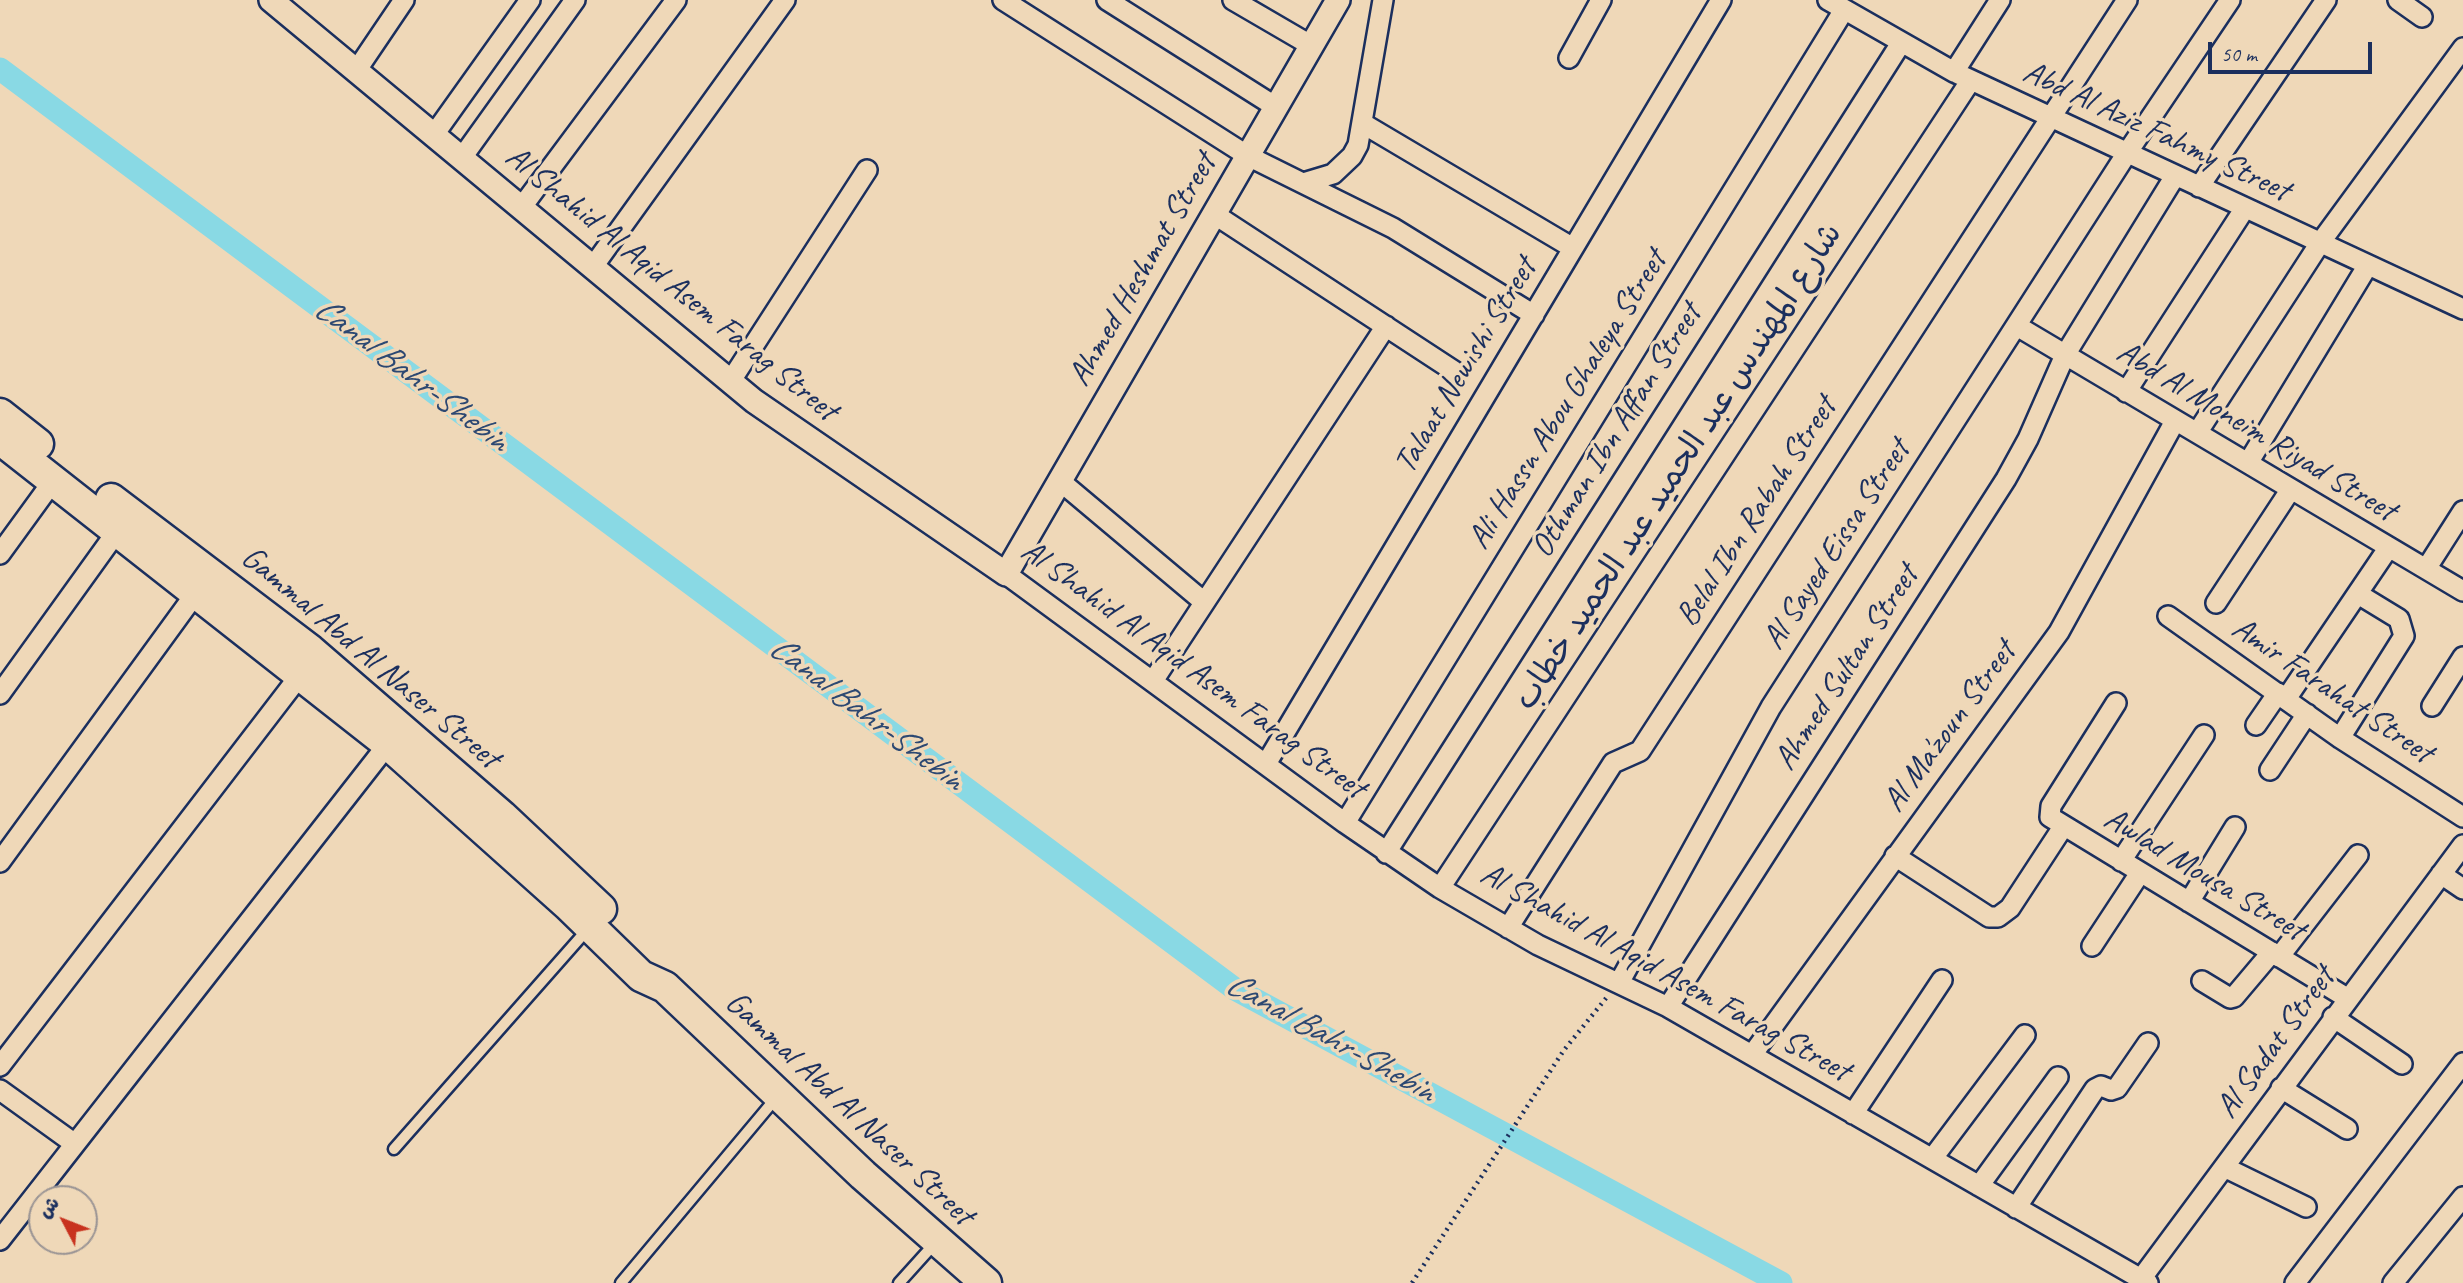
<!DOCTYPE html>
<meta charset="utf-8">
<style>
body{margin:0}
#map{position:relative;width:2463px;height:1283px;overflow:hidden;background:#efd8b8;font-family:Caveat,"Playpen Sans Arabic",sans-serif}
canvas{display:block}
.north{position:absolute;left:28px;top:1185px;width:70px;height:70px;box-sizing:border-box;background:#efd8b8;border:2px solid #9a9494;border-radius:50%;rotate:312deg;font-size:19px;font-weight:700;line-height:28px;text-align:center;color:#1b2f5e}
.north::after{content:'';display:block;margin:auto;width:24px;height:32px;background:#c8321e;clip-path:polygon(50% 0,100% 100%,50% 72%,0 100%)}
.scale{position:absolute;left:2208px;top:42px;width:164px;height:32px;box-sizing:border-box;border:4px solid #1b2f5e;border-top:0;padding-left:9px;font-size:21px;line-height:24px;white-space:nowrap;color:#1b2f5e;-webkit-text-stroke:5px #efd8b8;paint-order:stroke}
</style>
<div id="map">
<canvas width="2463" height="1283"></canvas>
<div class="north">ش</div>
<div class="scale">50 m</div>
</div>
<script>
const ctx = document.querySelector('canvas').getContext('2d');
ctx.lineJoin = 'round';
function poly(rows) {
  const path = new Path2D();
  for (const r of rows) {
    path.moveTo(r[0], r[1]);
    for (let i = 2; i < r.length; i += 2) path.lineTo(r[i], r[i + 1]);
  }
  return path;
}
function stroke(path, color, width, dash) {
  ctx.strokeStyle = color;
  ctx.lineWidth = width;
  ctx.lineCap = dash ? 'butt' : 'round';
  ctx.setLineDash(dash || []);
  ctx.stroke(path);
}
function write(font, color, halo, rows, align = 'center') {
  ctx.font = font + ' Caveat,"Playpen Sans Arabic",sans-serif';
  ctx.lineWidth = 7;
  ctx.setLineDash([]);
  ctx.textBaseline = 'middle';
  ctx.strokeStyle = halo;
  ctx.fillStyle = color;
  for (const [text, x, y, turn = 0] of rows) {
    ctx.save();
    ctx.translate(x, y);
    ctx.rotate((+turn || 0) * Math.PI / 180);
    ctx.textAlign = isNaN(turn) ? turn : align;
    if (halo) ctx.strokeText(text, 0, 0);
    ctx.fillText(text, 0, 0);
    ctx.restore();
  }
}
const canal = poly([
 [0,69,1235,989,1781,1283]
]);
const path = poly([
 [1412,1283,1564,1050,1607,997]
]);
const service = poly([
 [394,1149,587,930],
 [621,1283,776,1098],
 [899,1283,936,1242]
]);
const minor = poly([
 [1003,0,1248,156,1393,228,1534,315],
 [1107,0,1276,107],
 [1233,0,1312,46],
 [1828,0,1954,72,2463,309],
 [2398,0,2422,17],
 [1569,58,1601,0],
 [356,71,404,0],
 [1954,72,2000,0],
 [1362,123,1573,248],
 [433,136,530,0],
 [461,159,575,0],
 [1303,183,1333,174,1352,156,1358,145,1383,0],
 [2199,187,2326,0],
 [521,208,676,0],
 [1214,214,1454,371],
 [592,268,785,0],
 [2017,326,2463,591],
 [730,382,867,170],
 [2126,392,2245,208],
 [2197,433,2320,243,2463,48],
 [2248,463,2368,265],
 [1060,481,1204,602],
 [0,554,53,481],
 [2426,569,2463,511],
 [1006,574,1345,823,1440,888,1538,945,1668,1007,2148,1283],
 [2216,603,2291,489],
 [2168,616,2340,738,2463,817],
 [1153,681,1386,326],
 [0,694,118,530],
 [2286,699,2389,547],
 [2116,703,2051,806,2050,817,2347,998],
 [2432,706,2463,657],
 [2256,725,2278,693],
 [2340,738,2404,636,2399,619,2358,594],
 [1266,764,1721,0],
 [2270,770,2307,714],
 [1345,823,1844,10],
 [1386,853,1901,43],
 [1895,856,1989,917,1998,917,2010,908,2063,827],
 [2121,861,2204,735],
 [0,862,201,586],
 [2441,874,2463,889],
 [1440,888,1971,80],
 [2189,902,2235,827],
 [1508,928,1613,763,1640,751,2127,0],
 [2092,946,2140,873],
 [2279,957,2358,855],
 [2202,981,2230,998,2234,997,2272,952],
 [1619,983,1771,707,2127,153,2230,0],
 [1668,1007,2006,479,2028,439,2065,355,2175,176],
 [2333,1017,2402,1064],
 [1752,1055,2059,632,2175,421],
 [0,1066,301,674],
 [2281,1088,2347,1129],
 [0,1090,75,1144],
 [1853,1114,1942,980],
 [1932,1159,2025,1035],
 [2224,1167,2306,1207],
 [1979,1186,2058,1077],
 [2016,1208,2095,1089,2101,1086,2111,1090,2117,1088,2148,1043],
 [0,1240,388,744],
 [2141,1279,2463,845],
 [2295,1283,2463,1063],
 [2393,1283,2463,1197]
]);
const tertiary = poly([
 [271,0,754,401,1006,574,1338,0]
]);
const primary = poly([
 [0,414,38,444],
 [0,439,388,744,568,905,641,976,665,987,863,1175,986,1283],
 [111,499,310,650,502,816,601,909]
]);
const streetNames = [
 ["Abd Al Aziz Fahmy Street",2156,132,25],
 ["Ahmed Heshmat Street",1143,270,-60],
 ["Al Shahid Al Aqid Asem Farag Street",671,284,39],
 ["Talaat Newishi Street",1466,366,-59],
 ["Ali Hassn Abou Ghaleya Street",1568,400,-58],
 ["Othman Ibn Affan Street",1617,431,-58],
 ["Abd Al Moneim Riyad Street",2256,432,31],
 ["شارع المهندس عبد الحميد عبد الحميد خطاب",1679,467,-57],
 ["Belal Ibn Rabah Street",1757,512,-57],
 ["Al Sayed Eissa Street",1837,545,-57],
 ["Gammal Abd Al Naser Street",370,658,40],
 ["Ahmed Sultan Street",1847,668,-57],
 ["Al Shahid Al Aqid Asem Farag Street",1193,670,36],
 ["Amir Farahat Street",2332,691,34],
 ["Al Ma'zoun Street",1950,727,-54],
 ["Awlad Mousa Street",2204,875,31],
 ["Al Shahid Al Aqid Asem Farag Street",1665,973,29],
 ["Al Sadat Street",2276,1043,-54],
 ["Gammal Abd Al Naser Street",849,1109,43]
];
const waterNames = [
 ["Canal Bahr-Shebin",411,375,37],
 ["Canal Bahr-Shebin",866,714,37],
 ["Canal Bahr-Shebin",1330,1038,29]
];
stroke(canal, '#89d9e4', 23);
stroke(service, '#1b2f5e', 15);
stroke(minor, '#1b2f5e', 24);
stroke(tertiary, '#1b2f5e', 28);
stroke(primary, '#1b2f5e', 35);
stroke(path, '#1b2f5e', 4.5, [2, 5]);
stroke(service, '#efd8b8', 10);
stroke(minor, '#efd8b8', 19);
stroke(tertiary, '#efd8b8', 23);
stroke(primary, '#efd8b8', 30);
write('33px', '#1b2f5e', '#efd8b8', streetNames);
write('italic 35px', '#2c4872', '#efd8b8', waterNames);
</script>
